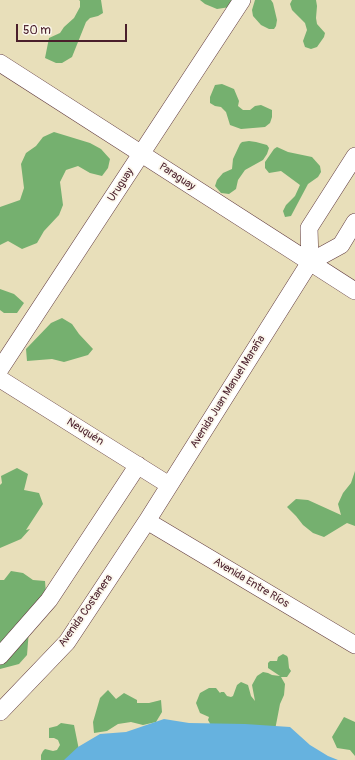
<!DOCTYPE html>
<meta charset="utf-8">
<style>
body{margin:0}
#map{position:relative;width:355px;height:760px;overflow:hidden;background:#e8dfba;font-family:Pangolin,sans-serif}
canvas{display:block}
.scale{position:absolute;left:16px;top:24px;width:111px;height:18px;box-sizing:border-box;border:2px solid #4a1f2b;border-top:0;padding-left:5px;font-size:12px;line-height:14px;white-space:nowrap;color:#4a1f2b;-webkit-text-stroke:3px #fbf7ec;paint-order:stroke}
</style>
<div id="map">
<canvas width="355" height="760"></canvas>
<div class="scale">50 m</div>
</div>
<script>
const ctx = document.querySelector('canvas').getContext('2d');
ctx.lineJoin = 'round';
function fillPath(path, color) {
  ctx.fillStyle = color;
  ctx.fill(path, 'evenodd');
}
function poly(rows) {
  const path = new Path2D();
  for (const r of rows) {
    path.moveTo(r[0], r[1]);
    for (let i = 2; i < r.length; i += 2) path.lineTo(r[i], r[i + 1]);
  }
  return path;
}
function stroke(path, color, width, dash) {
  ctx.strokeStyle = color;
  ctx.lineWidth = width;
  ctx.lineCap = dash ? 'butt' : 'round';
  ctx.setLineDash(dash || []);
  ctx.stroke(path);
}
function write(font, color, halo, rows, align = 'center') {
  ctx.font = font + ' Pangolin,sans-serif';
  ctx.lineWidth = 3.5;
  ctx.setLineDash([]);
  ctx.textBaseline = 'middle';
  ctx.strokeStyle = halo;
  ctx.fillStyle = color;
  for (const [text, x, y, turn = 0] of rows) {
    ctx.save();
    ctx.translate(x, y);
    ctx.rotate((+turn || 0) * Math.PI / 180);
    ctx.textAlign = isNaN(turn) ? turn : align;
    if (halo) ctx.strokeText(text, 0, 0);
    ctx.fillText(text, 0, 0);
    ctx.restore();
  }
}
const forest = poly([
 [79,0,101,0,103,13,98,16,90,18,86,22,72,57,62,63,56,63,45,58,49,38,60,33,64,27,74,18,80,7,80,1],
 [200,0,236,0,230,7,217,9,205,4],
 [255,0,271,0,273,3,277,20,276,26,274,29,269,29,261,25,253,16,252,10],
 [292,0,316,0,317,6,316,18,317,24,325,33,324,37,317,47,311,49,305,47,303,41,307,30,305,23,292,10,290,4],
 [222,84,234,89,239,101,238,106,243,110,250,110,255,106,261,105,272,110,272,117,270,123,265,127,241,129,230,125,226,112,221,107,215,106,210,103,210,97,215,85],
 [54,132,90,143,101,149,110,159,108,168,102,176,90,173,78,166,66,170,60,182,63,205,59,215,44,231,37,243,22,249,8,241,0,245,0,207,20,200,24,188,21,164,26,153,36,146,43,137],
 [249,141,256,142,267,145,269,148,267,154,263,160,245,170,238,180,236,189,229,194,221,193,215,186,217,180,223,173,232,169,233,159,240,144,242,142],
 [277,147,288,152,312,157,320,166,321,172,318,177,308,184,291,216,285,217,283,211,286,205,295,196,300,185,281,171,269,173,265,168,265,162,274,149],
 [0,289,14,294,24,303,17,313,4,313,0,310],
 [62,318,72,324,79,334,93,349,88,355,64,362,52,359,27,361,26,349,51,323],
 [17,468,28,474,24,490,39,493,43,504,26,530,30,529,21,539,0,548,0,485,2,483,1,476],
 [355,471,355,526,347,523,324,537,313,533,303,525,296,516,287,507,296,499,308,500,341,515,338,504,343,493,351,483],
 [11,571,23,573,33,580,45,581,46,594,29,630,27,655,19,664,0,669,0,580,4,580],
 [283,654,287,656,288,658,289,668,291,671,287,677,281,677,285,684,284,695,280,704,275,730,212,727,208,720,209,717,200,713,196,703,200,693,209,688,216,688,220,693,221,692,224,692,227,696,231,697,233,696,237,685,241,682,248,685,251,696,255,701,252,685,257,676,263,672,268,673,272,675,280,676,268,668,268,663,270,661,277,661,278,657],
 [108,690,116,699,124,693,137,700,137,703,149,703,161,700,162,712,156,722,143,725,131,722,118,724,107,731,94,733,93,722,100,698],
 [344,717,355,722,355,756,350,750,337,748,332,737],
 [61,723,74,725,80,755,72,760,41,760,41,755,43,751,45,749,53,751,57,750,60,745,58,740,54,738,49,738,49,728,57,726]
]);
const water = poly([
 [164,719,189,723,245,724,290,727,310,745,328,756,338,760,64,760,78,747,100,734,126,732]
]);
const minor = poly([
 [0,63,355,291],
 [310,262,309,228,355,156],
 [0,369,242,0],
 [0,379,169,485],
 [147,521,355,645],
 [0,656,49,600,138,465],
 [0,712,67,642,147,521,310,262,341,245,355,222]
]);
const streetNames = [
 ["Paraguay",177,177,33],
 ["Uruguay",121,185,-57],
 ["Avenida Juan Manuel Maraña",228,392,-58],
 ["Neuquén",85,432,32],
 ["Avenida Entre Ríos",251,583,31],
 ["Avenida Costanera",86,611,-55]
];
fillPath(forest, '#75b06f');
fillPath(water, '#66b2df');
stroke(minor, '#623c40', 18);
stroke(minor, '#fff', 17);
write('11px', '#4a1f2b', '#fbf7ec', streetNames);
</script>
